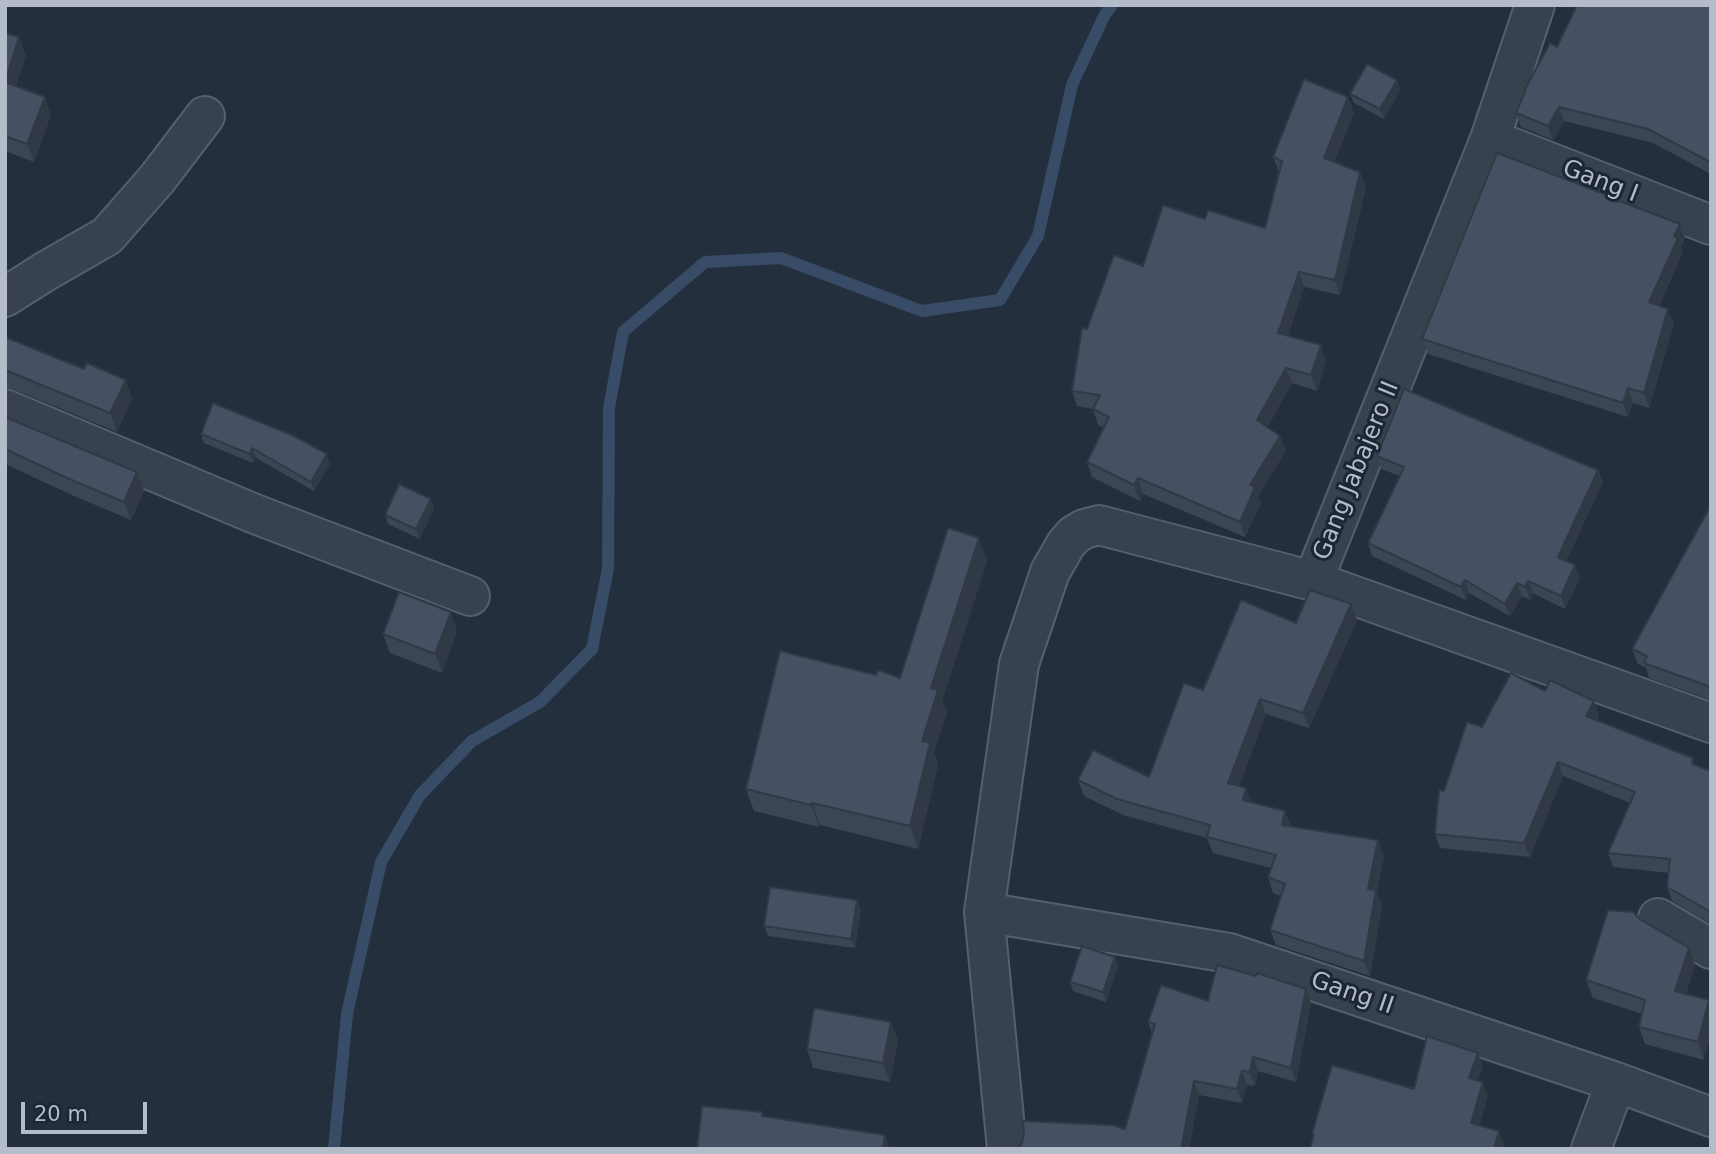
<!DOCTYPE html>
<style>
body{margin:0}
#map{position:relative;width:1716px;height:1154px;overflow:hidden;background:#242f3e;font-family:"DejaVu Sans",sans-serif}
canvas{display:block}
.frame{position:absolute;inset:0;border:7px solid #b4bcc9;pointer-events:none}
.scale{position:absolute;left:21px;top:1102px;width:126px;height:32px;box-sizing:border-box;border:4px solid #b4bcc9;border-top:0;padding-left:9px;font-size:21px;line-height:24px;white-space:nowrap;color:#b4bcc9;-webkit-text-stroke:5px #1d2633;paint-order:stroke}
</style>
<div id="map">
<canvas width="1716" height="1154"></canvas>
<div class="frame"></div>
<div class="scale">20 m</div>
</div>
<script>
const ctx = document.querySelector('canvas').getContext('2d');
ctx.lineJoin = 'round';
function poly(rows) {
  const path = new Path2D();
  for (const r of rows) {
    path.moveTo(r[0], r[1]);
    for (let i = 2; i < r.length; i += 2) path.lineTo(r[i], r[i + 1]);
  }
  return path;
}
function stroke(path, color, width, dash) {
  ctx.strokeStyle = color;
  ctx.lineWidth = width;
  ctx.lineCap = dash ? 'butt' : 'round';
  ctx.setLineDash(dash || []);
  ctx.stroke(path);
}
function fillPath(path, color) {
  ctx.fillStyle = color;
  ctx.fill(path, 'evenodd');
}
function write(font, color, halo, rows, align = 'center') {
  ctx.font = font + ' "DejaVu Sans",sans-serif';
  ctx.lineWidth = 6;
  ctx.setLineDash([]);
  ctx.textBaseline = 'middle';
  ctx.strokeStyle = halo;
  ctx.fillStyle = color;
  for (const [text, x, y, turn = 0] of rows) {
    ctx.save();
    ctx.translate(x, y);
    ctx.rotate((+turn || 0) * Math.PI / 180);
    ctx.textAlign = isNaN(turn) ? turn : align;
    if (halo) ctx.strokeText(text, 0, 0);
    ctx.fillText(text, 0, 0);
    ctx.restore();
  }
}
const stream = poly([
 [334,1149,347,1014,381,862,420,795,472,741,540,702,592,649,608,569,609,408,623,332,705,262,781,258,922,311,1000,300,1038,236,1072,85,1104,16,1112,5]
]);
const minor = poly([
 [1535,5,1490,139,1313,581,1711,723],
 [1490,139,1711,225],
 [5,297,46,271,107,236,157,179,205,116],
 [5,409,255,514,470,596],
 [984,912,1229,953,1616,1082,1711,1117],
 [1658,918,1711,949],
 [1007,1149,984,912,1019,664,1050,572,1066,544,1074,535,1084,529,1099,525,1313,581],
 [1591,1149,1616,1082]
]);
const wall = poly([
 [1711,5,1711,174,1653,143,1564,121,1553,140,1521,127,1516,113,1524,94,1524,91,1557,47],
 [5,33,26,55,16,86,51,115,34,162,5,151],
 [1397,80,1400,90,1384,119,1354,103,1350,94],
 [1348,97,1354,113,1334,162,1366,188,1340,295,1304,287,1288,336,1326,361,1317,391,1292,383,1267,427,1280,436,1286,451,1258,496,1261,503,1245,537,1143,494,1140,501,1092,477,1087,462,1104,428,1098,425,1093,409,1077,406,1072,391,1087,329,1143,266,1205,219,1265,228,1279,173,1273,157],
 [1617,202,1680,224,1685,238,1681,247,1683,252,1659,306,1674,324,1649,408,1633,403,1628,417,1428,354,1422,339],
 [5,337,84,369,126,380,132,399,117,432,13,389,5,388],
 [5,417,144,491,131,520,74,496,5,464],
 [201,434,330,464,314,491,256,458,253,463,204,443],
 [1377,456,1598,470,1603,482,1566,561,1580,578,1565,609,1533,593,1530,600,1522,596,1510,616,1469,593,1466,600,1372,556,1368,543,1400,476,1381,469],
 [431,499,434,508,420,539,388,524,385,515],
 [1711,505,1711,700,1649,678,1646,668,1638,664,1632,649],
 [979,538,987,561,942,701,947,713,934,752,938,766,918,849,820,825,819,827,754,811,746,789,876,675,900,678],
 [1351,604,1357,620,1309,728,1266,714,1239,786,1246,788,1251,802,1285,811,1291,826,1378,840,1384,856,1377,891,1382,906,1370,976,1276,945,1270,930,1281,896,1273,893,1268,877,1271,868,1213,853,1207,838,1123,815,1084,796,1078,780,1149,777,1203,690,1296,623],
 [457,631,442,673,390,653,383,634],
 [1545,691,1599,715,1596,720,1711,771,1711,924,1672,901,1667,887,1669,873,1613,867,1608,853,1630,803,1563,776,1530,857,1440,848,1435,834,1444,791,1482,727],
 [857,900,861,910,855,948,768,936,764,926],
 [1641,920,1689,948,1695,965,1686,994,1704,1060,1645,1044,1639,1027,1642,1014,1593,998,1586,980],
 [1115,957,1118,966,1106,1002,1073,991,1070,982],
 [1208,1001,1311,1003,1296,1082,1258,1071,1255,1086,1247,1085,1242,1103,1199,1095,1189,1149,1017,1149,1022,1143,1125,1129,1152,1033,1148,1022],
 [891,1022,898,1041,890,1082,813,1068,807,1049]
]);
const shadedWall = poly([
 [19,37,26,55,12,100,5,82],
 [1397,80,1400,90,1384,119,1380,109],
 [45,97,51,115,34,162,27,144],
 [1348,97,1354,113,1330,173,1324,158],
 [1559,107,1564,121,1553,140,1548,126],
 [1360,172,1366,188,1340,295,1335,280],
 [1680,224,1685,238,1681,247,1683,252,1654,316,1649,302,1674,236],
 [1299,272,1304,287,1284,348,1278,333],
 [1668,309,1674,324,1649,408,1644,393],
 [1321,345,1326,361,1317,391,1311,375],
 [1286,368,1292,383,1263,436,1257,420],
 [126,380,132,399,117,432,110,413],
 [1628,388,1633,403,1628,417,1623,403],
 [1280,436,1286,451,1258,496,1261,503,1245,537,1240,522,1250,485],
 [252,448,256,458,253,463,250,454],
 [327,454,330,464,314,491,311,482],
 [1598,470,1603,482,1563,569,1558,557],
 [137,472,144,491,131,520,124,502],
 [1138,478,1143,494,1140,501,1134,485],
 [431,499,434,508,420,539,416,529],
 [979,538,987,561,942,701,947,713,934,752,938,766,918,849,910,826,922,741,931,688],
 [1575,565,1580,578,1565,609,1561,596],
 [1465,580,1469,593,1466,600,1461,587],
 [1528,581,1533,593,1530,600,1525,587],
 [1517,583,1522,596,1510,616,1505,604],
 [1351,604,1357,620,1309,728,1303,713],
 [451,612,457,631,442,673,435,654],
 [1260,699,1266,714,1234,799,1228,783],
 [1594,701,1599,715,1592,731,1586,716],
 [1558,762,1563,776,1530,857,1524,843],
 [1246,788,1252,804,1243,800],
 [812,803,820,825,819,827,811,805],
 [1285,811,1291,826,1282,825],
 [1378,840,1384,856,1377,891,1382,906,1370,976,1364,961,1368,889],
 [857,900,861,910,855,948,851,939],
 [1689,948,1695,965,1681,1009,1675,991],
 [1115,957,1118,966,1106,1002,1103,992],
 [1306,989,1311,1003,1296,1082,1291,1068],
 [1709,1000,1711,1006,1711,1033,1704,1060,1698,1042],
 [891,1022,898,1041,890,1082,883,1063],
 [1478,1053,1483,1067,1474,1092,1469,1078],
 [1253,1057,1258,1071,1255,1086,1250,1072],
 [1242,1071,1247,1085,1242,1103,1237,1089],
 [1194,1081,1199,1095,1189,1149,1181,1149],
 [1483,1082,1488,1096,1476,1137,1471,1123],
 [1499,1131,1504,1145,1503,1149,1494,1149],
 [885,1135,890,1149,883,1149]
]);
const building = poly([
 [1577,5,1711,5,1710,162,1648,129,1559,107,1548,126,1516,113,1525,92,1524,91,1550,43,1557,47,1577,5],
 [5,33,19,37,5,82,45,97,27,144,5,136,5,33],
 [1367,64,1397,80,1380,109,1350,94,1367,64],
 [1304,79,1348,97,1324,158,1360,172,1335,280,1299,272,1278,333,1321,345,1311,375,1286,368,1257,420,1280,436,1250,485,1255,487,1240,522,1138,478,1134,485,1087,462,1109,417,1093,409,1100,395,1072,391,1082,328,1087,329,1114,255,1143,266,1163,205,1205,219,1208,210,1265,228,1282,161,1273,157,1304,79],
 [1497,153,1602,193,1617,202,1617,200,1680,224,1674,236,1678,238,1649,302,1668,309,1644,393,1628,388,1623,403,1422,339,1497,153],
 [5,337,84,369,87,363,126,380,110,413,5,370,5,337],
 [1404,389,1598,470,1558,557,1575,565,1561,596,1528,581,1525,587,1517,583,1505,604,1465,580,1461,587,1368,543,1404,467,1377,456,1404,389],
 [213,403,292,435,327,454,311,482,252,448,250,454,201,434,213,403],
 [5,417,137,472,124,502,67,478,5,449,5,417],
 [399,484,431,499,416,529,385,515,399,484],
 [1711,505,1711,687,1644,663,1647,656,1632,649,1711,505],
 [948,528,979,538,931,688,938,690,922,741,930,743,910,826,812,803,811,805,746,789,780,651,876,675,878,670,900,678,948,528],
 [1310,590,1351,604,1303,713,1260,699,1228,783,1246,788,1243,800,1285,811,1282,825,1378,840,1368,889,1376,890,1364,961,1270,930,1285,884,1268,877,1276,855,1207,837,1210,825,1117,799,1078,780,1093,750,1149,777,1184,683,1203,690,1241,600,1296,623,1310,590],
 [399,592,451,612,435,654,383,634,399,592],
 [1511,673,1545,691,1550,680,1594,701,1586,716,1693,758,1692,764,1711,771,1711,912,1667,887,1670,859,1608,853,1635,792,1558,762,1524,843,1435,834,1439,790,1444,791,1467,722,1482,727,1511,673],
 [770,887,857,900,851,939,764,926,770,887],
 [1608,910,1633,912,1641,920,1689,948,1675,991,1709,1000,1698,1042,1639,1027,1645,1000,1586,980,1608,910],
 [1082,946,1115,957,1103,992,1070,982,1082,946],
 [1217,965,1256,976,1257,973,1306,989,1291,1068,1253,1057,1250,1072,1242,1071,1237,1089,1194,1081,1181,1149,1017,1149,1022,1143,1024,1134,1023,1121,1112,1125,1125,1129,1155,1024,1148,1022,1161,985,1208,1001,1217,965],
 [814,1008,891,1022,883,1063,807,1049,814,1008],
 [1427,1036,1478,1053,1469,1078,1483,1082,1471,1123,1499,1131,1494,1149,1310,1149,1314,1134,1312,1134,1332,1065,1414,1089,1427,1036],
 [702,1106,762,1112,762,1116,885,1135,883,1149,697,1149,702,1106]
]);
const streetNames = [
 ["Gang I",1600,182,21],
 ["Gang Jabajero II",1357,471,-68],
 ["Gang II",1352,994,19]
];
stroke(stream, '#394c67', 12);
stroke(minor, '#565f6c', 42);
stroke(minor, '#38414e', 38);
fillPath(wall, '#3b4654');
fillPath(shadedWall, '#303945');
fillPath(building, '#455162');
stroke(building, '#303945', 2);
write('24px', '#b4bcc9', '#1d2633', streetNames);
</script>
